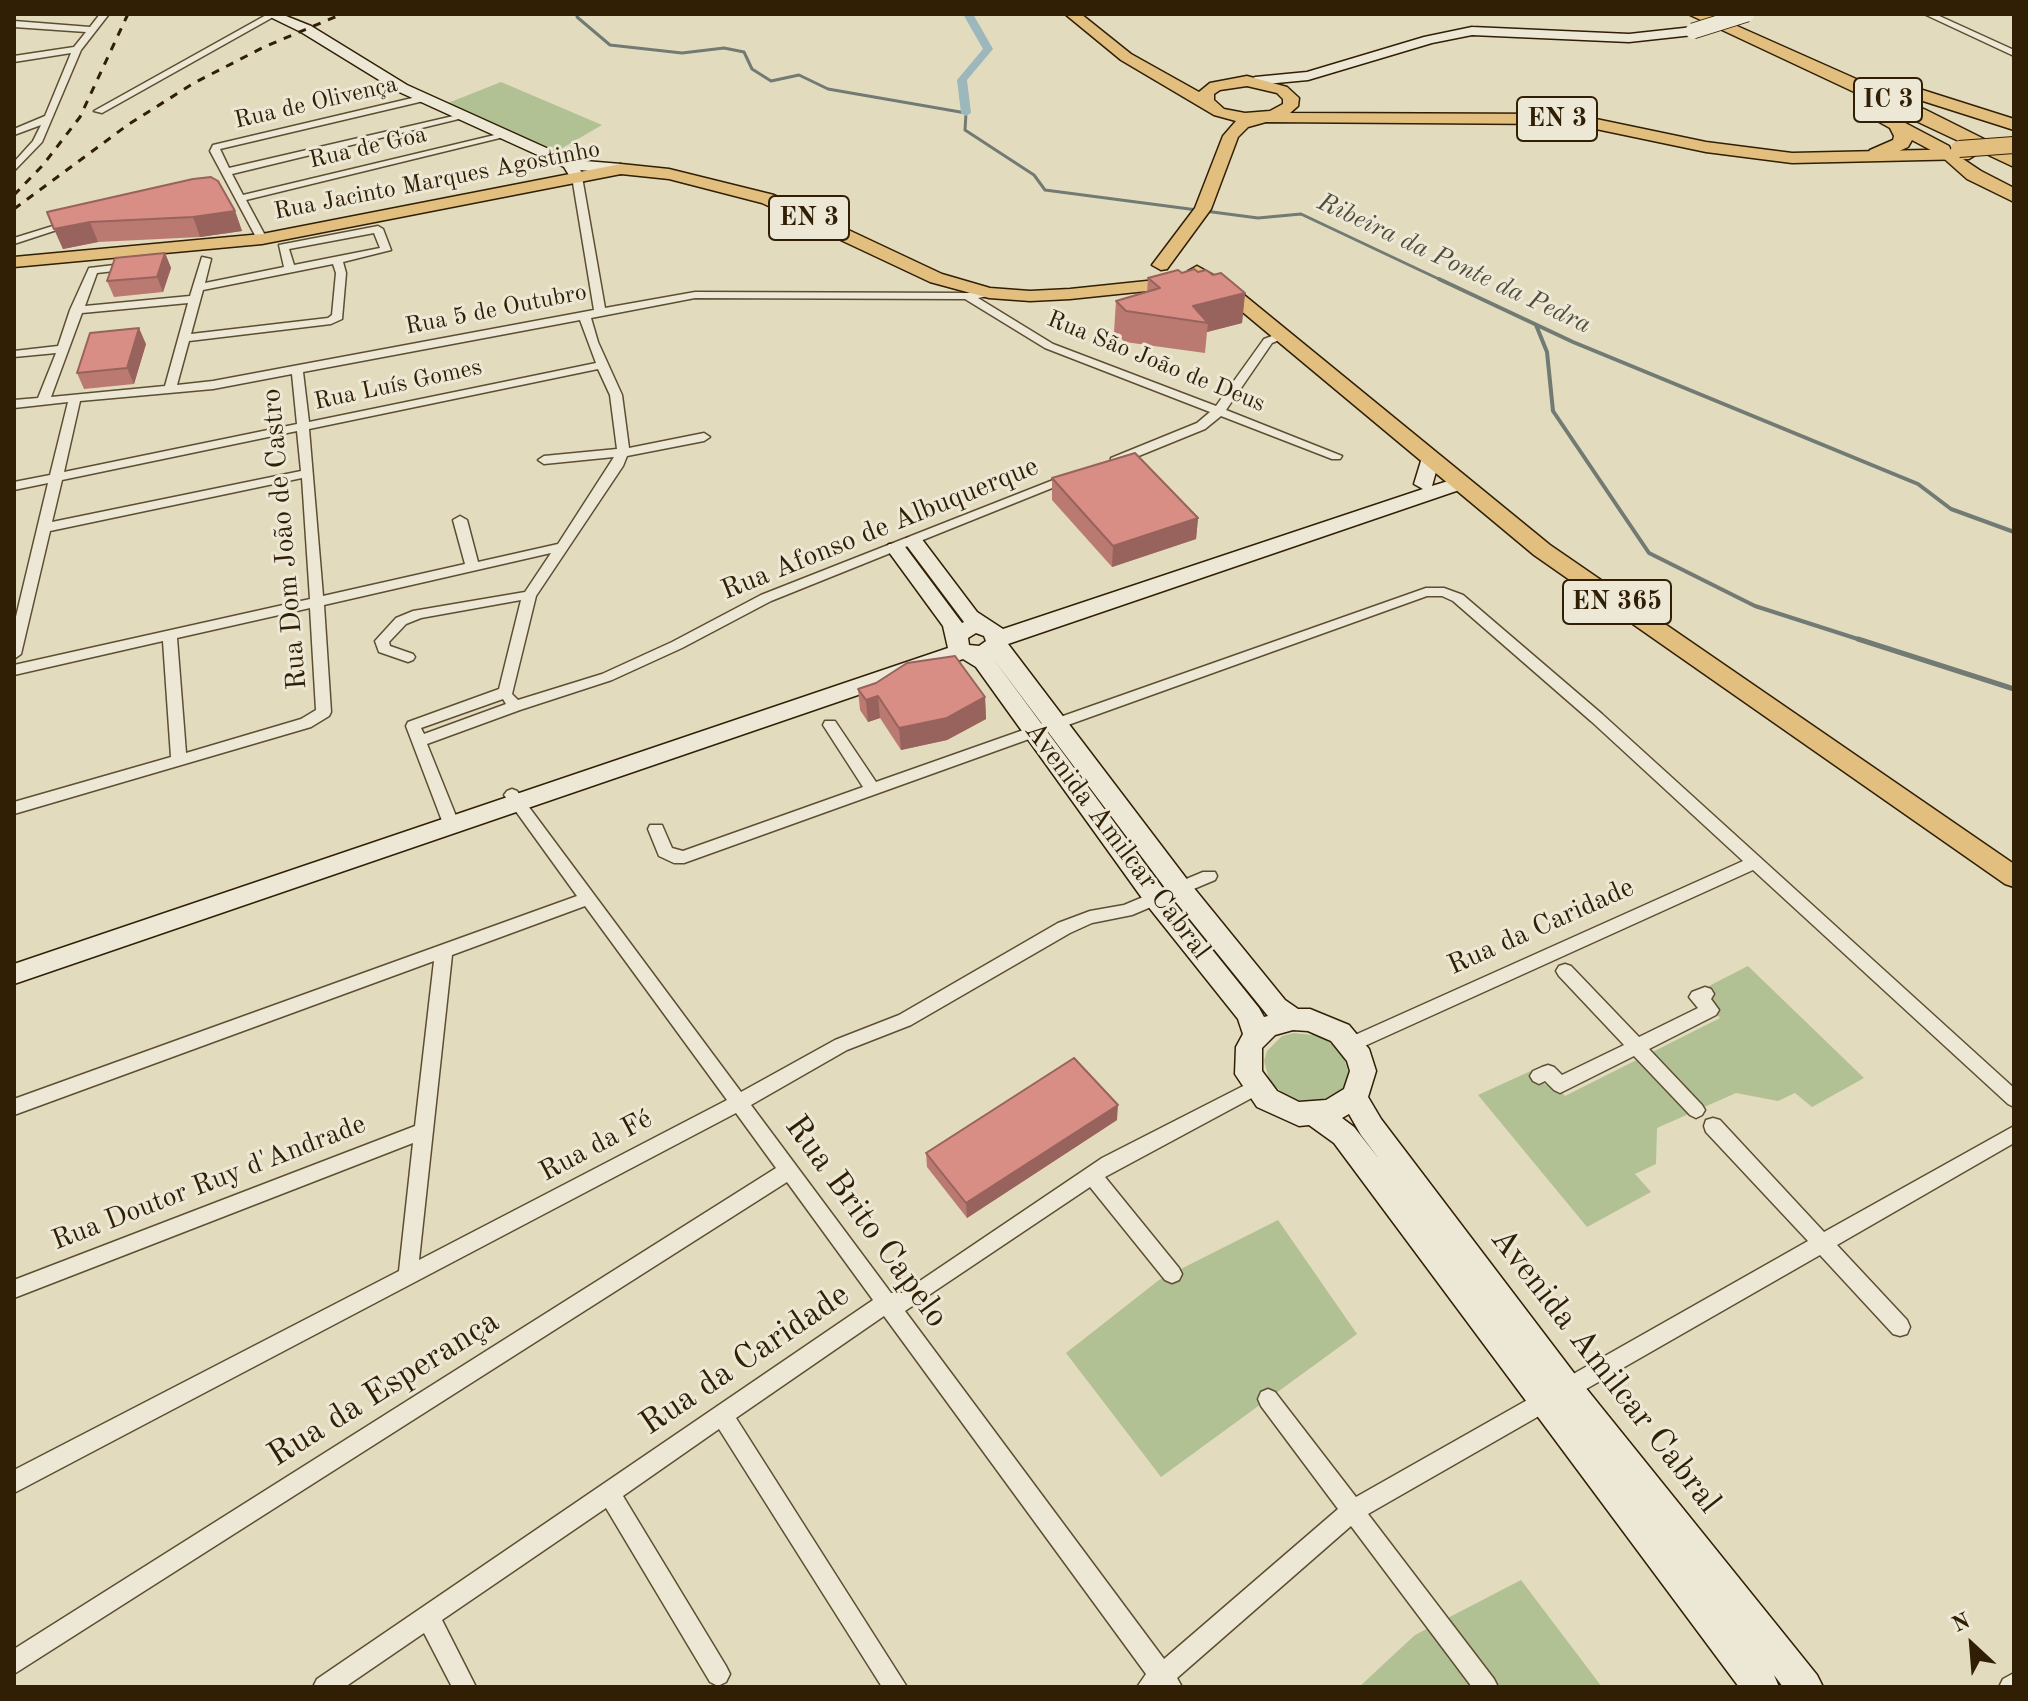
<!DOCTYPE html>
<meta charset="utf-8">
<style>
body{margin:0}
#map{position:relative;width:2028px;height:1701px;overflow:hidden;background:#e3dbbe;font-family:"Old Standard TT",serif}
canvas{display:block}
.frame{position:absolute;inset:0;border:16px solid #301f04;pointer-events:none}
.north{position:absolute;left:1932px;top:1605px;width:80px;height:80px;-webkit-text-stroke:6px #ede8d5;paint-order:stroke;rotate:334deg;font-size:22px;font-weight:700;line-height:32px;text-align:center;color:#301f04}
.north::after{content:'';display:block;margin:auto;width:28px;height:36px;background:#301f04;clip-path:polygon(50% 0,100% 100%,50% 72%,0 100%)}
</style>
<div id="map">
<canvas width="2028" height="1701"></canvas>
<div class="frame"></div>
<div class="north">N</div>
</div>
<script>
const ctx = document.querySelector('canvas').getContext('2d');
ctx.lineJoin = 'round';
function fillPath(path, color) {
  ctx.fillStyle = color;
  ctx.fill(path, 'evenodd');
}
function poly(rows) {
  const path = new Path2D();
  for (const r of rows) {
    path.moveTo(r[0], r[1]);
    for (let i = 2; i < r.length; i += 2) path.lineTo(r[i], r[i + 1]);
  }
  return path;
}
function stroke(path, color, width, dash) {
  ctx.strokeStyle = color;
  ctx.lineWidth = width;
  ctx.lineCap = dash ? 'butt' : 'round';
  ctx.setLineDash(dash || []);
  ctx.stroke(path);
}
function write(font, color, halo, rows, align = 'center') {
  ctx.font = font + ' "Old Standard TT",serif';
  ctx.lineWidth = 6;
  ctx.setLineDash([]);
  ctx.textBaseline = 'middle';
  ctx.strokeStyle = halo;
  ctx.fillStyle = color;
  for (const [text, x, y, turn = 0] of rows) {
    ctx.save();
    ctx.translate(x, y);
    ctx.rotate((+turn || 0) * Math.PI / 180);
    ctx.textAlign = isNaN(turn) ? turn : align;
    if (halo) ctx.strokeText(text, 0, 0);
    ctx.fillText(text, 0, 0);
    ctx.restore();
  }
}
const green = poly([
 [501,82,602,125,552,154,443,105],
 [1748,966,1864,1078,1812,1107,1795,1093,1778,1101,1736,1093,1657,1128,1656,1164,1635,1174,1651,1192,1587,1227,1478,1095,1533,1070,1546,1085,1552,1082,1565,1096,1720,1018,1709,1006,1701,990],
 [1294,1033,1321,1036,1342,1052,1349,1074,1345,1085,1338,1094,1315,1102,1302,1101,1289,1098,1270,1082,1264,1061,1267,1051,1282,1036],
 [1278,1220,1357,1334,1161,1477,1066,1353,1159,1280],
 [1521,1580,1602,1687,1359,1687,1415,1635]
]);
const streamFar2 = poly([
 [578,14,577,17,610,45,682,53,724,48,744,52,752,69,771,81,799,75,828,89,966,113,965,130,1034,175,1045,190,1258,218,1301,214,1443,281]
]);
const streamFar1 = poly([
 [1439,279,1573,342,1918,484,1951,509,2014,532],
 [1536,325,1547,352,1553,411,1649,553,1755,606,1864,641]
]);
const stream = poly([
 [1858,639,2014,689]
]);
const canal = poly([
 [963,14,973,14,993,49,967,80,971,113,966,116,961,113,957,80,983,49,963,14]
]);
const street = poly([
 [100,14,109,14,81,50,42,142,14,171,14,162,33,141,41,125,14,135,14,129,45,116,71,53,14,62,14,56,74,47,86,32,14,27,14,21,90,27,100,14],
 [268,14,275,16,102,113,94,111,268,14],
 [1924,14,1935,14,2014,50,2014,56,1924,14],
 [425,95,428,96,428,100,220,149,229,168,462,114,467,117,232,174,243,195,503,133,508,136,246,200,267,239,266,241,257,239,210,151,213,145,425,95],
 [577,174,582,177,605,308,695,292,967,293,989,290,993,291,993,295,978,298,1053,344,1216,406,1264,339,1280,333,1284,334,1284,338,1272,343,1226,410,1342,456,1340,459,1332,459,1221,416,1205,429,1119,464,1111,464,1111,458,1197,423,1210,412,1045,348,965,299,695,298,591,318,598,342,622,395,629,448,704,433,710,437,704,441,627,456,623,466,536,596,512,694,518,700,602,674,672,642,761,595,1066,475,1071,474,1077,478,771,601,682,648,612,680,520,710,427,744,460,826,458,830,446,830,444,826,406,726,408,722,499,689,521,600,421,618,406,624,389,642,390,646,413,654,415,657,413,660,408,662,379,652,375,641,396,618,413,611,525,592,551,553,324,605,331,712,329,716,311,727,14,814,14,802,171,757,163,641,14,675,14,665,310,599,302,478,50,531,21,654,14,659,14,625,48,483,14,490,14,482,50,475,68,402,14,408,14,400,38,398,56,353,14,357,14,351,58,346,70,310,89,268,131,263,136,266,131,269,97,273,85,306,190,296,202,257,211,259,205,283,284,267,279,245,378,226,383,229,391,250,343,262,346,273,342,319,331,324,189,341,177,385,213,381,594,310,572,177,577,174],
 [374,233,380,248,294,265,289,249,374,233],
 [333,264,336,273,332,315,328,318,191,334,203,290,333,264],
 [188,303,165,386,51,397,82,313,188,303],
 [580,320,596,363,309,422,303,372,580,320],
 [598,369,610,395,617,449,544,456,538,460,544,464,614,457,558,544,478,562,467,520,460,516,453,520,465,564,323,596,309,429,598,369],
 [292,374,297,424,64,472,80,401,213,389,292,374],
 [297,431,301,471,52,522,62,480,297,431],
 [310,608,316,710,301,719,186,753,177,638,310,608],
 [503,699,506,704,424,734,421,728,503,699],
 [69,221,78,223,14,244,14,238,69,221],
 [1426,588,1444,588,1463,595,1602,714,2014,1088,2014,1107,2008,1104,1753,870,1358,1049,1352,1051,1346,1049,1343,1044,1346,1039,1743,861,1592,722,1453,601,1442,596,1427,596,684,863,674,863,659,856,648,829,650,825,662,825,672,848,683,851,863,787,823,725,825,721,835,721,876,782,1426,588],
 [512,789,517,791,741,1092,835,1040,899,1015,1058,923,1090,911,1124,905,1203,872,1215,872,1217,876,1215,880,1132,915,1092,923,1070,933,911,1025,847,1050,751,1105,891,1293,902,1293,1102,1158,1249,1083,1255,1080,1261,1083,1264,1088,1261,1093,1105,1177,1179,1268,1182,1274,1179,1280,1172,1283,1165,1280,1090,1187,905,1311,1164,1659,1338,1509,1261,1406,1258,1399,1261,1392,1268,1389,1275,1392,1356,1497,1808,1241,1706,1132,1704,1126,1706,1120,1713,1118,1720,1120,1824,1232,2014,1126,2014,1143,1837,1245,1907,1320,1910,1327,1907,1334,1900,1336,1893,1334,1820,1255,1368,1514,1494,1679,1498,1687,1472,1687,1351,1526,1177,1678,1182,1687,1137,1687,1146,1674,884,1316,736,1418,907,1687,882,1687,719,1429,623,1496,726,1666,730,1674,726,1682,718,1686,710,1682,606,1508,442,1620,476,1687,452,1687,424,1633,345,1687,313,1687,317,1679,873,1300,787,1182,14,1674,14,1649,776,1168,736,1113,14,1493,14,1470,399,1271,413,1143,14,1298,14,1280,415,1126,434,961,14,1115,14,1099,577,896,507,799,504,795,507,791,512,789],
 [585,906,727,1100,419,1260,452,955,585,906],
 [1565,964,1571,966,1639,1037,1698,1008,1689,997,1692,992,1705,987,1711,989,1714,994,1711,999,1719,1010,1716,1015,1649,1049,1702,1105,1705,1110,1702,1115,1696,1118,1690,1115,1634,1056,1560,1093,1554,1090,1545,1081,1539,1084,1533,1081,1530,1076,1533,1071,1542,1067,1548,1065,1554,1067,1562,1075,1624,1045,1559,976,1556,971,1559,966,1565,964],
 [2014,1673,2014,1687,1999,1687,2003,1679,2014,1673]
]);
const secondary = poly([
 [264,14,281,14,311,26,407,85,573,160,621,164,629,169,621,174,580,170,585,177,582,180,572,180,564,167,397,91,301,32,264,14],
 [1472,27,1629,34,1693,27,1700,31,1693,35,1629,42,1472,35,1432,43,1308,80,1255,85,1248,81,1255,77,1307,72,1424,37,1472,27],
 [1430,455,1439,461,1432,486,1461,477,1468,479,1471,483,1468,487,1008,644,1189,882,1285,1000,1298,1009,1310,1009,1349,1025,1369,1049,1376,1071,1368,1097,1381,1119,1577,1377,1817,1675,1823,1687,1783,1687,1774,1675,1779,1687,1739,1687,1334,1143,1309,1125,1299,1126,1257,1107,1235,1074,1236,1047,1243,1034,1238,1019,1147,905,976,667,963,659,14,984,14,964,948,648,943,626,886,548,889,544,903,544,962,623,964,622,904,542,907,538,921,538,977,612,1003,629,1423,489,1414,484,1421,461,1430,455],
 [976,633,984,636,986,641,979,646,969,645,968,638,976,633],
 [992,657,1171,896,1268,1016,1264,1017,1259,1008,1165,891,992,657],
 [1293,1030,1308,1031,1331,1041,1347,1061,1350,1071,1344,1089,1326,1100,1299,1102,1277,1091,1262,1071,1262,1048,1275,1035,1293,1030],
 [1349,1114,1361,1135,1379,1159,1354,1127,1342,1118,1349,1114]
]);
const primary = poly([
 [1065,14,1081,14,1131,54,1199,92,1210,83,1247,76,1287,87,1299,98,1298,106,1290,113,1555,114,1596,119,1706,142,1792,153,1969,149,1977,154,1969,159,1792,163,1706,152,1596,129,1555,124,1266,122,1248,127,1238,137,1211,209,1167,269,1161,270,1152,265,1195,208,1223,136,1236,121,1214,115,1121,60,1065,14],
 [1247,86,1277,93,1283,99,1283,104,1270,111,1245,113,1224,109,1214,100,1214,94,1220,90,1247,86],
 [621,164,669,169,774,195,942,274,990,288,1030,291,1070,289,1166,279,1175,284,1166,289,1070,299,1030,301,989,298,930,282,762,203,669,179,621,174,262,244,14,267,14,257,262,234,621,164],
 [1197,266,1233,286,1550,545,2014,864,2014,887,2005,884,1534,555,1221,294,1191,275,1188,271,1197,266]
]);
const highway = poly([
 [1688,14,1710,14,1926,110,2014,154,2014,167,1688,14],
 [1907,85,2014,119,2014,130,1901,94,1898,90,1901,86,1907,85],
 [1871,105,1949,146,1951,151,1981,171,2014,188,2014,202,1967,179,1940,155,1912,140,1908,147,1884,158,1870,158,1868,154,1870,150,1893,140,1894,136,1890,128,1865,114,1862,110,1871,105]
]);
const rail = poly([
 [14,195,43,165,80,117,128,14],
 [14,209,129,124,194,83,264,47,342,14]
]);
const secondaryBridge = poly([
 [1693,31,1747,14]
]);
const primaryBridge = poly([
 [1959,149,2014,145]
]);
const wall = poly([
 [235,211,242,231,200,237,98,242,63,249,47,212],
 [165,253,171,268,163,292,114,297,107,281],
 [1182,273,1213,275,1245,293,1242,323,1207,332,1205,353,1125,342,1114,332,1116,301,1147,292,1148,278],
 [146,344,134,384,84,389,77,373],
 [1052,478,1198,518,1196,539,1112,567,1052,500],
 [858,689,985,697,986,719,947,740,901,750,880,718,868,722,860,710],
 [1117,1120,967,1218,927,1167,926,1153]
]);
const shadedWall = poly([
 [235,211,242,231,200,237,193,217],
 [90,222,98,242,63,249,54,229],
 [165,253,171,268,163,292,157,277],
 [1245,293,1242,323,1207,332,1208,323,1193,306],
 [139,328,146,344,134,384,127,368],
 [1198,518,1196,539,1112,567,1113,546],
 [878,696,880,718,868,722,866,700],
 [985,697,986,719,947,740,901,750,899,728],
 [1118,1105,1117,1120,967,1218,966,1203]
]);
const building = poly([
 [211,177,218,181,235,211,193,217,90,222,54,229,47,212,193,179,211,177],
 [165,253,157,277,107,281,115,258,165,253],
 [1194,269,1198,272,1206,270,1213,275,1221,273,1245,293,1193,306,1208,323,1126,311,1116,301,1160,288,1148,278,1178,270,1182,273,1194,269],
 [139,328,127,368,77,373,90,333,139,328],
 [1135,453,1198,518,1113,546,1052,478,1135,453],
 [955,656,985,697,947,718,899,728,878,696,866,700,858,689,876,683,907,663,955,656],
 [1074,1058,1118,1105,966,1203,926,1153,1074,1058]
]);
const farStreetnames = [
 ["Rua de Olivença",316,103,-13],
 ["Rua de Goa",368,148,-13],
 ["Rua Jacinto Marques Agostinho",437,181,-11],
 ["Rua 5 de Outubro",496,310,-11],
 ["Rua São João de Deus",1156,362,22],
 ["Rua Luís Gomes",398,385,-12]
];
const shields = [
 [1888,100,68],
 [1557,119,80],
 [809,218,80],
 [1617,602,108]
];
const shieldNames = [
 ["IC 3",1888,100],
 ["EN 3",1557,119],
 ["EN 3",809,218],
 ["EN 365",1617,602]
];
const farWaternames = [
 ["Ribeira da Ponte da Pedra",1454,264,25]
];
const streetNames = [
 ["Rua Afonso de Albuquerque",880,529,-22],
 ["Rua Dom João de Castro",285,539,-95],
 ["Avenida Amilcar Cabral",1117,841,53],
 ["Rua da Caridade",1541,927,-24],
 ["Rua da Fé",596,1146,-28],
 ["Rua Doutor Ruy d'Andrade",209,1183,-21]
];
const nearStreetnames = [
 ["Rua Brito Capelo",866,1222,54],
 ["Rua da Caridade",745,1360,-34],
 ["Avenida Amilcar Cabral",1605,1371,52],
 ["Rua da Esperança",384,1389,-32]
];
fillPath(green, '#b1c194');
stroke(streamFar2, '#717b73', 3);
stroke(streamFar1, '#717b73', 4);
stroke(stream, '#717b73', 5);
fillPath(canal, '#9cb8bd');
stroke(street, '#5d4e32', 3);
stroke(secondary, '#301f04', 3);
stroke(primary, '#301f04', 3);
stroke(highway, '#301f04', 3);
fillPath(street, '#ede8d5');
fillPath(secondary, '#ede8d5');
fillPath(primary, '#e2be7f');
fillPath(highway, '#e2be7f');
stroke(rail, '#301f04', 3, [8, 8]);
stroke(secondaryBridge, '#301f04', 17, []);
stroke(primaryBridge, '#301f04', 18, []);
stroke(secondaryBridge, '#ede8d5', 15);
stroke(primaryBridge, '#e2be7f', 16);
fillPath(wall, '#ba7a72');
fillPath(shadedWall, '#97635c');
fillPath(building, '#d88e84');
stroke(building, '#97635c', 2);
write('24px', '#301f04', '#ede8d5', farStreetnames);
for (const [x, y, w] of shields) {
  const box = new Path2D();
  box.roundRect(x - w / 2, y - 22, w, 44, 6);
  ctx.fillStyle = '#ede8d5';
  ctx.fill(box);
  stroke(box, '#301f04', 2);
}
write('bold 26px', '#301f04', null, shieldNames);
write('italic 26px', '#504d3c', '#ede8d5', farWaternames);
write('28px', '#301f04', '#ede8d5', streetNames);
write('34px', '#301f04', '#ede8d5', nearStreetnames);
</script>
